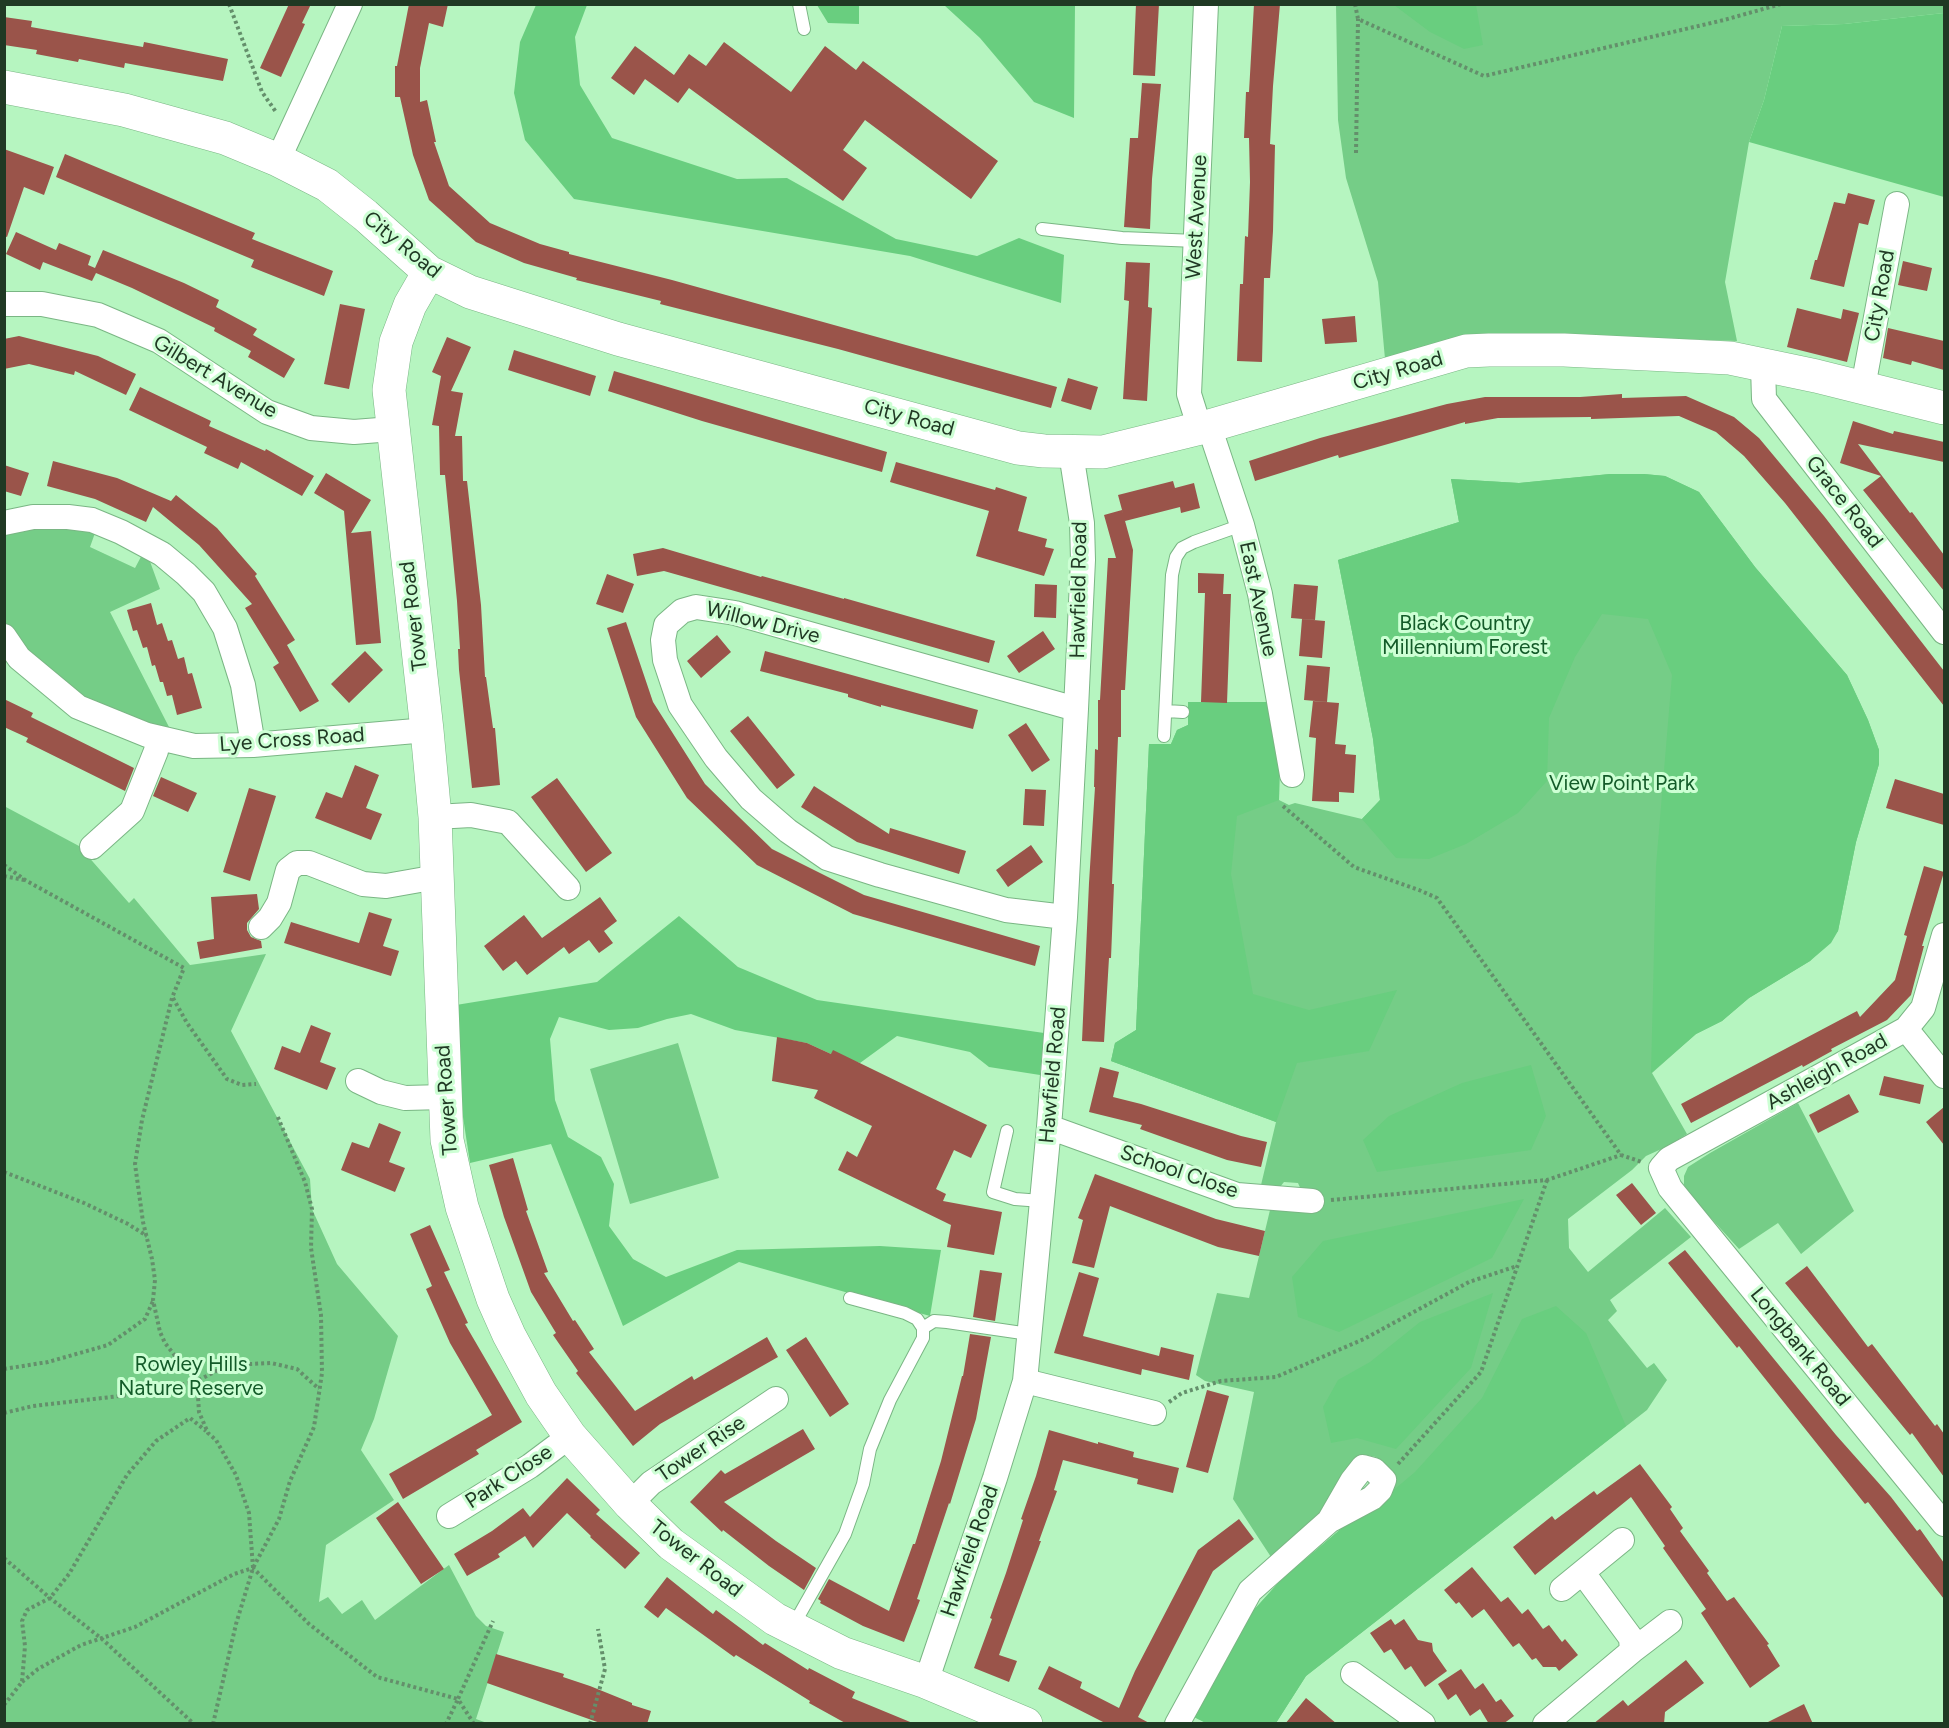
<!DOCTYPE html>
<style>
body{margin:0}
#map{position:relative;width:1949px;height:1728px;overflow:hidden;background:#b6f5c0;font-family:Figtree,sans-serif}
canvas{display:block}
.frame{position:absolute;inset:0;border:6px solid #203924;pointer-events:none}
</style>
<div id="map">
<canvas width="1949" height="1728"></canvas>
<div class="frame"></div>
</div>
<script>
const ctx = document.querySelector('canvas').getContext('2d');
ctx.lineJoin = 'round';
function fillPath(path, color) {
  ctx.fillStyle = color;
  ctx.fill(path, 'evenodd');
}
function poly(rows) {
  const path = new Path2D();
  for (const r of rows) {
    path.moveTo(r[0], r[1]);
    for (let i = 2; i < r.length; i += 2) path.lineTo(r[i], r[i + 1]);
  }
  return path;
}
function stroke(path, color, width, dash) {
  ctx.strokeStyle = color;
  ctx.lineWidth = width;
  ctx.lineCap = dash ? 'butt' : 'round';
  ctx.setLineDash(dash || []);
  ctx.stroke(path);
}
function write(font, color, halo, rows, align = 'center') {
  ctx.font = font + ' Figtree,sans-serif';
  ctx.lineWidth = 6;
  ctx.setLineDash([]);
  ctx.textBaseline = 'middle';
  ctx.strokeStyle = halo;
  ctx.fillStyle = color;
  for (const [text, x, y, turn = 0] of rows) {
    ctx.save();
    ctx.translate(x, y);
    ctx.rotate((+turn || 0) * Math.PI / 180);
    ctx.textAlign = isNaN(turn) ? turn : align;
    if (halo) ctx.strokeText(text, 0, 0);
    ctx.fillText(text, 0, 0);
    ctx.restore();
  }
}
const green = poly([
 [1944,4,1944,13,1844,24,1782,26,1764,100,1749,142,1725,282,1737,341,1498,333,1458,339,1385,359,1378,282,1346,178,1338,120,1336,5],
 [1610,474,1644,474,1665,476,1699,492,1755,567,1847,675,1868,720,1879,750,1879,764,1856,842,1838,931,1810,961,1749,998,1722,1021,1696,1034,1652,1073,1687,1134,1668,1146,1646,1156,1632,1170,1568,1219,1569,1248,1588,1272,1665,1208,1691,1237,1610,1300,1617,1311,1608,1320,1647,1368,1654,1363,1667,1380,1647,1410,1306,1676,1276,1723,1206,1723,1194,1717,1252,1612,1281,1580,1349,1522,1387,1470,1376,1457,1366,1455,1356,1461,1341,1494,1271,1557,1233,1499,1254,1392,1205,1381,1196,1375,1217,1293,1249,1298,1270,1210,1310,1210,1298,1183,1284,1182,1280,1187,1261,1185,1276,1122,1111,1061,1115,1043,1136,1030,1149,744,1171,744,1177,730,1188,725,1188,702,1280,753,1279,800,1289,805,1295,803,1362,819,1380,800,1373,739,1338,560,1459,522,1451,479,1519,483],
 [53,525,95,533,90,547,135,568,143,553,148,556,160,589,110,612,169,727,129,722,68,690,29,658,5,622,4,531],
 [4,806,79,846,129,903,134,898,190,965,266,954,231,1031,310,1179,312,1209,337,1264,398,1336,374,1419,361,1450,394,1500,326,1545,319,1602,328,1597,342,1614,362,1600,375,1620,449,1565,476,1616,486,1626,504,1632,476,1719,487,1723,5,1723],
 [678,1043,719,1178,630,1204,590,1069],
 [1798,1103,1854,1211,1801,1254,1778,1223,1739,1249,1690,1195,1684,1185,1684,1176,1688,1167,1710,1153]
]);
const forest = poly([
 [536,5,587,5,575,37,580,85,612,138,737,179,787,178,896,239,977,256,1019,238,1064,255,1061,303,910,256,574,199,525,140,514,93,520,42],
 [817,5,859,5,859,24,828,23],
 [944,5,1075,5,1074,118,1034,102,980,38],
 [1394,5,1476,5,1483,45,1464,49,1430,32],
 [1944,13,1944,197,1749,142,1764,100,1782,26,1844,24],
 [1610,474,1644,474,1665,476,1699,492,1755,567,1847,675,1868,720,1879,750,1879,764,1856,842,1838,931,1831,943,1810,961,1749,998,1722,1021,1696,1034,1651,1073,1656,866,1672,675,1648,619,1602,614,1575,657,1549,718,1547,781,1518,813,1466,844,1429,859,1396,858,1362,819,1380,800,1373,739,1338,560,1459,522,1451,479,1519,483],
 [1188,702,1268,702,1280,753,1279,800,1237,816,1231,874,1253,994,1309,1010,1397,990,1369,1051,1297,1063,1276,1122,1111,1061,1115,1043,1136,1030,1149,744,1171,744,1177,730,1188,725],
 [679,916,738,967,817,1000,1044,1033,1040,1075,989,1067,970,1052,897,1036,860,1063,831,1054,807,1043,735,1030,691,1014,667,1019,638,1028,609,1030,559,1017,550,1039,555,1100,568,1137,601,1157,614,1184,609,1226,633,1259,666,1277,737,1250,880,1246,941,1250,930,1316,739,1262,623,1326,551,1144,470,1163,458,1084,456,1005,597,982],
 [1531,1065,1546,1116,1531,1150,1377,1172,1363,1140,1389,1116,1462,1083],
 [1524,1199,1492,1258,1339,1332,1298,1317,1292,1277,1323,1241],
 [1493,1293,1471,1368,1396,1449,1357,1438,1331,1443,1323,1407,1338,1380,1370,1362,1420,1322],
 [1556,1306,1586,1333,1626,1426,1306,1676,1276,1723,1206,1723,1194,1717,1239,1630,1252,1612,1281,1580,1349,1522,1377,1504,1415,1472,1482,1398,1522,1319]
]);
const building = poly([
 [289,4,311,4,302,23,305,24,281,77,260,68],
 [409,4,448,4,443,27,429,23,420,68,420,102,427,100,436,142,434,142,449,186,490,223,540,244,569,252,569,254,672,280,1057,387,1051,408,838,349,660,304,661,301,576,280,577,278,524,263,476,242,429,200,413,155,400,97,395,97,395,66,397,66],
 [1136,4,1159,4,1155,76,1133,75],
 [1254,4,1280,4,1273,86,1270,144,1275,145,1273,231,1270,278,1264,278,1262,362,1237,361,1240,284,1243,284,1245,236,1248,237,1250,182,1249,138,1244,138,1246,92,1249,92],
 [4,17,32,21,31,27,143,47,144,42,228,59,223,81,125,63,124,68,79,59,78,62,36,54,37,50,4,45],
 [724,42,791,92,825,46,856,70,863,61,998,161,971,199,865,120,843,150,867,168,843,201,689,88,678,103,645,79,634,95,611,78,635,46,674,75,689,54,706,66],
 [1142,83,1161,84,1152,179,1150,229,1124,227,1130,138,1138,138],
 [4,149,54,167,44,195,24,187,7,237,4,236],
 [65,154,255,233,252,239,333,271,324,296,251,267,254,260,56,177],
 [1848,193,1875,200,1868,225,1859,223,1844,287,1810,279,1815,260,1817,260,1834,202,1845,204],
 [16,232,56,250,59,243,91,256,88,265,95,268,103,250,184,283,219,300,216,307,257,329,253,335,295,359,284,378,248,357,251,351,214,331,215,328,132,288,96,273,92,281,43,262,40,270,6,254],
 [1903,261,1932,268,1927,291,1898,285],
 [1126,262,1150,263,1148,307,1152,308,1147,401,1123,399,1129,301,1124,300],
 [340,304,365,309,349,389,324,384],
 [1797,308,1841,319,1843,309,1859,313,1847,362,1787,347],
 [1355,316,1357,342,1325,344,1322,319],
 [1888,328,1944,341,1944,370,1912,361,1911,365,1883,358],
 [19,336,98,356,136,374,126,395,75,371,74,375,29,364,4,369,4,339],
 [447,337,471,347,451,391,463,393,455,436,462,436,463,481,467,481,481,605,485,677,486,677,493,728,495,728,500,785,472,788,459,670,458,649,460,649,457,601,445,475,440,475,439,426,432,425,441,376,432,372],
 [514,350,596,376,590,396,508,370],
 [614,371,887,452,882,472,702,421,608,391],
 [1068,378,1098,387,1091,410,1061,401],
 [140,387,211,421,209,426,265,451,266,449,314,476,302,496,241,462,238,469,204,453,207,447,129,410],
 [1622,394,1622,398,1686,396,1734,417,1759,438,1824,516,1944,671,1944,706,1785,503,1744,456,1716,432,1679,416,1591,419,1591,417,1498,418,1465,424,1465,422,1339,458,1338,455,1255,481,1249,461,1320,438,1447,404,1485,397,1580,397],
 [1853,421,1893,434,1894,431,1944,442,1944,462,1858,444,1910,513,1912,512,1944,555,1944,591,1863,490,1881,476,1840,463],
 [53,461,117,478,171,501,176,495,217,528,257,574,255,576,295,640,287,645,319,701,300,712,273,667,279,663,245,608,252,604,199,545,153,507,146,522,95,499,47,486],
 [896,462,995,490,996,487,1027,497,1018,531,1047,539,1045,547,1054,549,1044,576,976,556,989,511,890,482],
 [4,465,29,473,21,496,4,491],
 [326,473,371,500,351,533,371,531,381,643,356,645,344,511,314,493],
 [1173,481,1175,488,1194,483,1200,508,1181,513,1180,507,1125,521,1118,495],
 [1122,510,1133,550,1125,690,1121,690,1121,737,1118,737,1112,884,1114,884,1111,958,1109,958,1104,1042,1082,1041,1089,883,1095,787,1094,787,1095,749,1098,750,1098,700,1100,700,1108,558,1116,558,1104,515],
 [663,548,761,577,762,576,844,599,844,598,995,641,989,663,664,571,637,576,633,554],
 [1198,573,1224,574,1223,594,1231,594,1227,703,1201,702,1205,593,1198,593],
 [607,574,634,584,623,613,596,604],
 [1035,584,1057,585,1056,618,1034,617],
 [1294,584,1318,586,1315,620,1291,618],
 [151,603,157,625,162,623,168,641,172,640,178,659,184,657,188,674,192,673,202,708,177,715,172,695,167,696,163,682,160,682,155,665,152,666,147,647,143,648,137,630,133,631,127,610],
 [1302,619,1325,621,1322,658,1299,656],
 [626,622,653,702,705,784,772,849,864,895,1040,946,1035,966,853,914,757,865,687,798,636,717,607,628],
 [1043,631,1055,649,1019,673,1007,656],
 [717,635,731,652,701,678,687,661],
 [365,651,383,670,349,703,331,684],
 [765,651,978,710,973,729,881,705,881,707,848,697,848,694,760,671],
 [1307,665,1330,667,1327,702,1304,700],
 [4,699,33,713,31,717,134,768,125,791,26,742,28,738,4,727],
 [1313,701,1339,703,1335,744,1346,745,1345,754,1356,755,1354,793,1339,792,1339,802,1312,801,1316,738,1309,737],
 [748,716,795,775,777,789,730,731],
 [1026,723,1050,760,1032,772,1008,735],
 [355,765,379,775,366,808,382,814,371,840,315,818,326,792,342,798],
 [161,777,197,793,188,812,153,796],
 [557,778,612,853,586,872,531,797],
 [1895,779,1944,794,1944,825,1886,808],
 [814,786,889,834,890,828,966,851,959,874,857,842,801,807],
 [249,788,276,796,250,881,223,872],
 [1025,789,1046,790,1044,826,1023,825],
 [1031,845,1043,862,1008,887,996,870],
 [1924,866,1944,872,1922,946,1924,946,1911,995,1887,1020,1831,1049,1832,1051,1803,1067,1802,1065,1691,1123,1681,1104,1857,1011,1860,1017,1895,980,1907,936,1904,935],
 [257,894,259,909,247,923,247,930,251,937,261,941,262,948,200,959,197,942,214,939,211,897],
 [600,897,617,921,604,931,613,943,599,953,589,940,569,954,564,947,527,975,516,961,503,971,484,946,524,915,542,938],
 [369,912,392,919,383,946,399,951,391,976,284,943,291,922,359,943],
 [311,1025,331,1033,320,1062,336,1068,327,1090,274,1069,282,1046,300,1053],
 [777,1037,807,1043,831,1054,833,1050,987,1125,971,1158,954,1150,936,1189,946,1194,943,1201,1002,1212,994,1255,947,1247,951,1225,838,1170,847,1151,857,1157,872,1126,814,1098,818,1090,772,1081],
 [1100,1067,1119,1072,1113,1097,1141,1104,1241,1136,1267,1142,1261,1167,1227,1160,1182,1144,1140,1129,1142,1125,1089,1112],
 [1884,1076,1924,1085,1920,1104,1879,1095],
 [1849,1094,1859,1112,1818,1133,1809,1115],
 [1944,1107,1944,1145,1926,1122],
 [379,1123,401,1132,389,1162,405,1168,395,1192,341,1170,352,1142,369,1148],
 [513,1158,528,1210,526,1211,548,1272,544,1273,573,1321,575,1320,594,1349,589,1352,635,1411,692,1376,694,1380,767,1337,778,1357,660,1424,633,1446,576,1373,578,1371,553,1335,556,1333,531,1292,504,1217,489,1165],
 [1095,1174,1216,1219,1265,1231,1259,1256,1218,1247,1110,1206,1094,1268,1072,1263,1083,1220,1078,1218],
 [1632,1183,1656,1213,1641,1225,1616,1195],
 [430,1225,450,1270,444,1272,468,1323,465,1324,522,1422,476,1450,479,1454,403,1499,389,1474,492,1415,450,1343,426,1289,432,1286,410,1234],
 [1685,1250,1836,1435,1891,1497,1917,1531,1920,1529,1944,1563,1944,1599,1868,1502,1865,1504,1739,1346,1737,1348,1668,1263],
 [1807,1266,1868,1347,1872,1344,1935,1426,1937,1424,1944,1434,1944,1477,1912,1433,1910,1435,1785,1283],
 [980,1270,1002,1273,995,1321,973,1317],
 [1079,1272,1099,1278,1083,1336,1159,1356,1161,1347,1194,1355,1189,1380,1142,1369,1141,1375,1054,1353],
 [970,1334,991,1337,976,1419,950,1504,949,1503,917,1599,920,1600,904,1642,863,1626,820,1603,821,1601,818,1599,829,1579,889,1611,913,1544,915,1544,941,1461,962,1376,963,1376],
 [806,1337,849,1404,830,1417,786,1350],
 [1207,1390,1229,1396,1208,1473,1186,1467],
 [803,1429,815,1449,724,1502,776,1541,816,1568,804,1590,769,1566,723,1530,722,1532,690,1502,721,1470,725,1474],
 [1049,1430,1098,1444,1098,1442,1134,1452,1133,1457,1179,1468,1173,1493,1137,1484,1138,1479,1063,1460,1054,1490,1057,1491,1039,1541,1041,1541,999,1655,1017,1661,1009,1682,974,1668,992,1619,990,1618,1006,1573,1023,1520,1021,1519,1036,1476],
 [1640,1464,1672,1507,1670,1509,1683,1528,1680,1531,1709,1571,1707,1573,1727,1601,1734,1597,1769,1644,1767,1645,1780,1666,1750,1688,1701,1613,1706,1609,1663,1548,1665,1546,1631,1497,1535,1575,1513,1547,1552,1516,1555,1520,1594,1491,1597,1495],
 [567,1478,600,1510,596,1514,640,1553,625,1569,590,1537,591,1536,567,1513,533,1548,525,1536,498,1554,500,1557,467,1576,454,1554,492,1531,523,1508,530,1517],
 [398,1502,444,1569,421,1584,376,1518],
 [1239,1519,1254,1539,1213,1571,1138,1717,1151,1724,1107,1724,1038,1689,1049,1666,1082,1682,1080,1688,1119,1708,1135,1671,1198,1550],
 [1472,1567,1501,1602,1508,1597,1522,1614,1528,1609,1543,1629,1549,1625,1562,1642,1565,1639,1578,1655,1559,1671,1556,1667,1543,1667,1536,1658,1532,1660,1519,1643,1513,1647,1484,1609,1472,1618,1459,1602,1456,1604,1444,1590],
 [667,1577,713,1614,716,1610,763,1645,765,1643,808,1670,809,1668,855,1692,852,1698,915,1724,847,1724,809,1703,810,1701,736,1655,734,1657,666,1608,658,1618,644,1607],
 [1391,1619,1395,1625,1404,1619,1418,1640,1432,1643,1433,1651,1447,1671,1425,1687,1411,1666,1405,1670,1391,1649,1384,1653,1370,1633],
 [496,1654,564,1674,563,1677,590,1686,632,1703,632,1705,651,1711,647,1724,603,1724,487,1683],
 [1686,1660,1704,1683,1665,1712,1664,1724,1593,1724,1623,1700,1628,1706],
 [1461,1669,1475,1689,1483,1683,1496,1702,1501,1699,1514,1716,1503,1724,1489,1724,1480,1709,1470,1716,1456,1694,1448,1700,1438,1684],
 [1306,1698,1337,1724,1285,1724],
 [1804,1704,1813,1724,1764,1724]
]);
const path = poly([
 [229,4,262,92,276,112],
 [1355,4,1358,19,1484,76,1724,20,1781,4],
 [1356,153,1358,19],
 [1283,806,1354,867,1419,890,1437,898,1621,1155,1642,1162],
 [4,865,25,880,184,968,172,998,142,1120,135,1164,143,1222,152,1259,155,1280,153,1300,160,1332,165,1343,176,1357,188,1367,197,1381,199,1412,208,1433,216,1440,236,1475,249,1513,253,1568],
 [4,876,24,880],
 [173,998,187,1023,227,1079,242,1085,256,1084],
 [4,1172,84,1203,128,1224,147,1236],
 [1331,1200,1547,1180,1621,1155],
 [4,1369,48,1362,108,1345,145,1319,153,1301],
 [1169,1402,1182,1393,1221,1381,1276,1377,1364,1339,1469,1282,1517,1266],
 [4,1413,33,1406,146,1393,197,1381,228,1365,271,1363,297,1369,319,1389],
 [1398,1464,1481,1372,1547,1180],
 [4,1558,50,1598,102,1639,194,1724],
 [22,1682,38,1669,81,1645,135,1627,234,1574,253,1568,309,1624,377,1677,458,1699,446,1724],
 [4,1705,22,1682,25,1646,22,1621,27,1610,50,1598,69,1574,127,1475,156,1441,190,1418,206,1431],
 [213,1724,236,1624,253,1568,279,1519,290,1481,314,1427,322,1373,321,1315,311,1248,312,1209,305,1182,277,1115],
 [474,1724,458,1699,493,1621],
 [590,1724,605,1669,598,1629]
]);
const lane = poly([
 [799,4,804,29],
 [1042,229,1122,238,1196,241],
 [1166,711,1183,712],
 [1164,736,1172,575,1176,557,1182,548,1194,542,1242,525],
 [1007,1131,993,1192,1015,1199,1042,1201],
 [923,1328,934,1321,947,1322,1029,1334],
 [793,1626,845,1534,863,1484,870,1449,890,1400,923,1338,923,1328,917,1319,905,1313,850,1298]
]);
const street = poly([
 [278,160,350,4],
 [4,304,42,304,98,315,159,341,267,412,311,428,354,432,392,429],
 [1763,366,1764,399,1944,632],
 [1863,387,1897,204],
 [1209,426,1242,525,1260,594,1292,775],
 [1200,429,1189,394,1206,4],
 [4,523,33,517,68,517,92,520,121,532,162,554,186,574,204,592,225,628,243,685,253,745],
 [4,636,19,658,78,707,147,735,194,746,253,745,427,730],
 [435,817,471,815,508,822,568,888],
 [92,847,132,811,156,751,158,738],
 [1065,917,1006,910,880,875,827,858,788,831,751,799,716,758,680,705,665,660,663,640,666,625,682,611,696,607,735,613,1076,709],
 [261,927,270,918,279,903,288,870,297,863,309,863,363,884,386,886,437,877],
 [1944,935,1923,1008,1906,1029,1669,1159,1661,1168,1670,1188,1944,1524],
 [1906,1029,1944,1076],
 [358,1081,381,1092,405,1098,444,1097],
 [1049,1127,1237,1195,1312,1201],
 [1025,1381,1154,1413],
 [630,1504,651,1483,776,1399],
 [449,1516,530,1466,570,1436],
 [1562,1589,1622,1540],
 [1632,1651,1670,1622],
 [1353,1674,1423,1724],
 [926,1682,995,1478,1025,1381,1049,1127,1065,917,1076,709,1083,560,1082,523,1071,453],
 [1177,1724,1250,1591,1329,1521,1372,1498,1380,1490,1384,1480,1374,1470,1363,1467,1352,1481,1329,1521],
 [1545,1724,1632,1651,1631,1638,1583,1573]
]);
const secondary = poly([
 [4,87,124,110,225,138,278,160,327,185,365,215,429,272,470,292,618,339,1018,448,1044,451,1103,452,1209,426,1466,351,1489,350,1564,350,1730,358,1816,376,1944,408],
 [429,272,410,305,396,342,389,390,427,730,435,817,447,1140,462,1207,493,1299,509,1335,541,1394,570,1436,630,1504,671,1544,775,1619,842,1653,926,1682,1026,1724]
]);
const streetNames = [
 ["West Avenue",1197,217,-87],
 ["City Road",402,245,39],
 ["City Road",1880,296,-80],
 ["City Road",1398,371,-16],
 ["Gilbert Avenue",215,377,31],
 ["City Road",909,418,15],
 ["Grace Road",1844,502,52],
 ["Hawfield Road",1079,590,-89],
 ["East Avenue",1258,599,78],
 ["Tower Road",414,616,-97],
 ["Willow Drive",763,623,14],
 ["Lye Cross Road",292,740,-4],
 ["Ashleigh Road",1827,1072,-29],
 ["Hawfield Road",1053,1075,-85],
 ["Tower Road",447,1100,-94],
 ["School Close",1179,1172,19],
 ["Longbank Road",1800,1347,51],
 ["Tower Rise",701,1449,-34],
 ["Park Close",509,1477,-33],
 ["Hawfield Road",970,1551,-71],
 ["Tower Road",696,1559,38]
];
const parkNames = [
 ["Black Country",1465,624],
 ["Millennium Forest",1465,648],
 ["View Point Park",1622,784],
 ["Rowley Hills",191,1365],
 ["Nature Reserve",191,1389]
];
fillPath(green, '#75cd87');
fillPath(forest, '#69ce7f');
fillPath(building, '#9a544a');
stroke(lane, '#7ab684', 14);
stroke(street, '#7ab684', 26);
stroke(secondary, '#7ab684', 34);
stroke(path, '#648f6b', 4, [3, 3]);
stroke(lane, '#fff', 12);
stroke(street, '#fff', 24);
stroke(secondary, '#fff', 33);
write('21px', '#203924', '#cdffd4', streetNames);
write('21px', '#135b29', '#cdffd4', parkNames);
</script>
